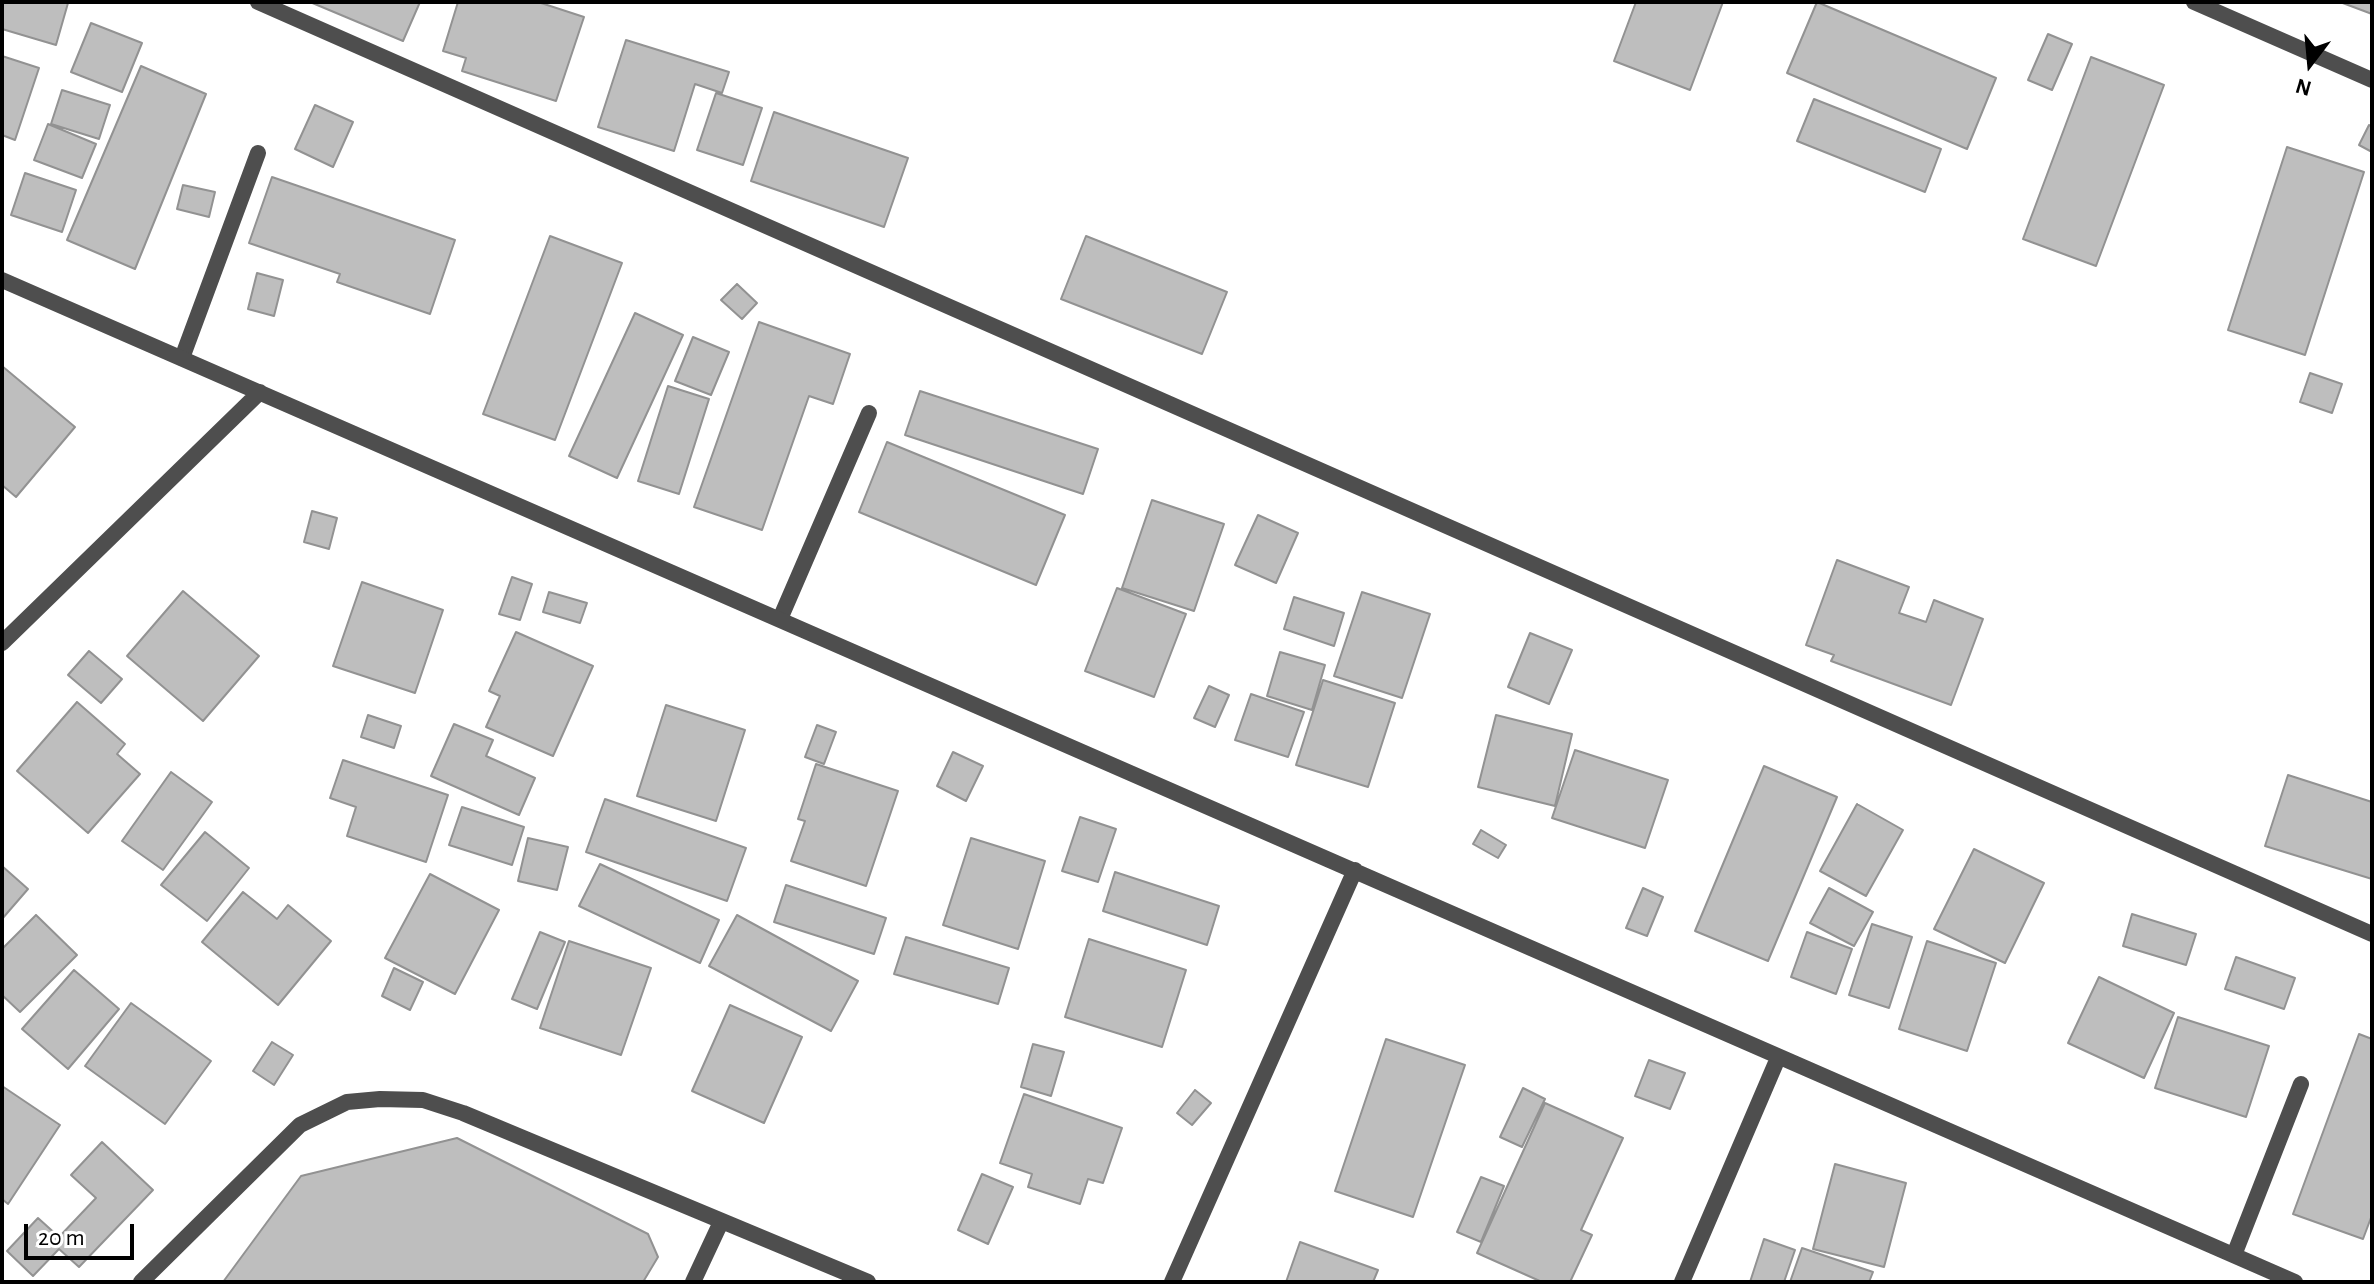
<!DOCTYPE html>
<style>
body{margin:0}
#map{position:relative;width:2374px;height:1284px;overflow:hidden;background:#fff;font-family:"Alegreya Sans",sans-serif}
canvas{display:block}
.frame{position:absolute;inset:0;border:4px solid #000;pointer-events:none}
.north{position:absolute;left:2270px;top:24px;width:80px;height:80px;-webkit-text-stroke:6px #fff;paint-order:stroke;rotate:196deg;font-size:22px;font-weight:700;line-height:32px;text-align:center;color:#000}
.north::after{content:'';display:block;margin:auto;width:28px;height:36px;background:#000;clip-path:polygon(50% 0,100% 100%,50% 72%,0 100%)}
.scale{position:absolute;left:24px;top:1224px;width:110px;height:36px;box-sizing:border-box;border:4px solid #000;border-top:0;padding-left:10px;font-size:24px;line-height:28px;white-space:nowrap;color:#000;-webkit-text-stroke:6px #fff;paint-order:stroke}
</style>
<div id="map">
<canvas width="2374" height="1284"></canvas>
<div class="frame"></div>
<div class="north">N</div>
<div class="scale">20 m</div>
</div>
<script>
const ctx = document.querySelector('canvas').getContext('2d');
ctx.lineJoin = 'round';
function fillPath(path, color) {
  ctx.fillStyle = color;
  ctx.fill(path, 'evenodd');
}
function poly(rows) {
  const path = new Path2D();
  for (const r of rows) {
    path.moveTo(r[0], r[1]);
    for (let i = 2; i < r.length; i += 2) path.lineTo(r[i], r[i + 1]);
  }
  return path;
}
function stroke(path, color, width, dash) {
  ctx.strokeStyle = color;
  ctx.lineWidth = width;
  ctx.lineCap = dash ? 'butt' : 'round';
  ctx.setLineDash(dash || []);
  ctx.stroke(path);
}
const building = poly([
 [2,2,68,3,56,45,2,29,2,2],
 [310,2,420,2,403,41,310,2],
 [458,2,538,2,584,17,556,101,462,71,466,58,443,51,458,2],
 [1636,2,1723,2,1690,90,1614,61,1636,2],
 [1817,2,1996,78,1967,149,1787,73,1817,2],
 [2340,2,2372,2,2372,14,2340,2],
 [91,23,142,43,122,92,71,72,91,23],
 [2048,34,2072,44,2052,90,2028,80,2048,34],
 [626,40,729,72,722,93,695,84,674,151,598,127,626,40],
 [2,56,39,68,15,140,2,135,2,56],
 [2091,57,2164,85,2096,266,2023,239,2091,57],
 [141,66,206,94,135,269,67,240,141,66],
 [62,90,110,105,99,139,51,124,62,90],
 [716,93,762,108,743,165,697,150,716,93],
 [1814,99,1941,149,1925,192,1797,141,1814,99],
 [315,105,353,122,333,167,295,149,315,105],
 [774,112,908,158,884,227,751,181,774,112],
 [48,124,96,144,82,178,34,160,48,124],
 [2369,125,2372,127,2372,152,2359,145,2369,125],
 [2287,147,2364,172,2305,355,2228,330,2287,147],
 [25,173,76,190,62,232,11,215,25,173],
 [272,177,455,240,430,314,337,282,340,274,249,243,272,177],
 [183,185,215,192,209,217,177,209,183,185],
 [550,236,622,263,555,440,483,414,550,236],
 [1086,236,1227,292,1202,354,1061,299,1086,236],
 [257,273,283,280,274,316,248,309,257,273],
 [737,284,757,303,742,319,721,300,737,284],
 [635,313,683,335,617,478,569,456,635,313],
 [759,322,850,354,833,404,809,396,762,530,694,507,759,322],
 [693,337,729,352,711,395,675,381,693,337],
 [2,366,75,427,16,497,2,485,2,366],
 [2310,373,2342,384,2332,413,2300,402,2310,373],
 [668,386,709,399,679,494,638,481,668,386],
 [920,391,1098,449,1083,494,905,435,920,391],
 [887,442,1065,515,1036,585,859,512,887,442],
 [1152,500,1224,524,1194,611,1122,588,1152,500],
 [312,511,337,518,329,549,304,542,312,511],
 [1258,515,1298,533,1276,583,1235,565,1258,515],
 [1837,560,1909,587,1899,613,1926,622,1934,600,1983,619,1951,705,1831,661,1834,655,1806,645,1837,560],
 [512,577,532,584,520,620,499,614,512,577],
 [362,582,443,610,415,693,333,666,362,582],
 [1117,588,1186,614,1154,697,1085,671,1117,588],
 [183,591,259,656,203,721,127,656,183,591],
 [549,592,587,603,580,623,543,612,549,592],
 [1362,592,1430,614,1402,698,1334,676,1362,592],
 [1294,597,1344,613,1334,646,1284,629,1294,597],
 [516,632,593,666,553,756,486,727,500,696,489,691,516,632],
 [1530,633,1572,650,1549,704,1508,687,1530,633],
 [89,651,122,679,101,703,68,675,89,651],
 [1280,652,1325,665,1312,710,1267,696,1280,652],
 [1323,680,1395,703,1368,787,1296,765,1323,680],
 [1209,686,1229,695,1215,727,1194,718,1209,686],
 [1251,694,1304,712,1288,757,1235,740,1251,694],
 [77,702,125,744,117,754,140,774,88,833,17,771,77,702],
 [666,705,745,730,716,821,637,796,666,705],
 [368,715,401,726,394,748,361,737,368,715],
 [1496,715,1572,734,1555,806,1478,787,1496,715],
 [454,724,493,740,486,756,535,778,519,815,431,776,454,724],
 [817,725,836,732,824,764,805,757,817,725],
 [1575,750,1668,780,1645,848,1552,818,1575,750],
 [953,752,983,766,966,801,937,786,953,752],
 [343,760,448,795,426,862,347,836,356,807,330,798,343,760],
 [816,764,898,791,866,886,791,861,805,821,798,819,816,764],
 [1764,766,1837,797,1768,961,1695,931,1764,766],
 [171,772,212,802,163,870,122,841,171,772],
 [2288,775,2372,802,2372,879,2265,846,2288,775],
 [605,799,746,848,727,901,586,852,605,799],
 [1857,804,1903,830,1866,896,1820,871,1857,804],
 [462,807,524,827,512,865,449,845,462,807],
 [1080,817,1116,829,1098,882,1062,871,1080,817],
 [1481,830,1506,845,1498,858,1473,844,1481,830],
 [205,832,249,868,207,921,161,885,205,832],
 [528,838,568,847,557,890,518,881,528,838],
 [971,838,1045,861,1018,949,943,925,971,838],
 [1974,849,2044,883,2005,963,1934,929,1974,849],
 [600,864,719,920,700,963,579,906,600,864],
 [2,866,28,889,2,919,2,866],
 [1115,872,1219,906,1207,945,1103,911,1115,872],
 [430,874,499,910,455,994,385,958,430,874],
 [786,885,886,918,874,954,774,922,786,885],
 [1643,888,1663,897,1647,936,1626,928,1643,888],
 [1829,888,1873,912,1854,946,1810,923,1829,888],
 [243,892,277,919,288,905,331,941,278,1005,202,942,243,892],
 [2132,914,2196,934,2186,965,2123,946,2132,914],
 [36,915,77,955,20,1012,2,995,2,949,36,915],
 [737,915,858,981,831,1031,709,966,737,915],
 [1872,924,1912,937,1889,1008,1849,995,1872,924],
 [540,932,565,942,537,1009,512,999,540,932],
 [1807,932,1852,949,1836,994,1791,977,1807,932],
 [906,937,1009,968,998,1004,894,974,906,937],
 [1089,939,1186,970,1162,1047,1065,1017,1089,939],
 [569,941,651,968,621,1055,540,1028,569,941],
 [1927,941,1996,963,1967,1051,1899,1029,1927,941],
 [2236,957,2295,978,2284,1009,2225,989,2236,957],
 [394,968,423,982,410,1010,382,996,394,968],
 [74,970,119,1009,68,1069,22,1029,74,970],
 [2099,977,2174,1013,2144,1078,2068,1043,2099,977],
 [131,1003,211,1061,165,1124,85,1066,131,1003],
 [730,1005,802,1037,764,1123,692,1091,730,1005],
 [2178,1017,2269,1046,2246,1117,2155,1088,2178,1017],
 [2359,1034,2372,1039,2372,1215,2363,1239,2293,1214,2359,1034],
 [1386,1039,1465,1065,1413,1217,1335,1191,1386,1039],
 [272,1042,293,1055,274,1085,253,1071,272,1042],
 [1033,1044,1064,1052,1051,1096,1021,1087,1033,1044],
 [1649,1060,1685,1073,1670,1109,1635,1096,1649,1060],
 [2,1086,60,1125,8,1204,2,1199,2,1086],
 [1523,1088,1545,1099,1522,1147,1500,1137,1523,1088],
 [1195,1090,1211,1103,1192,1125,1177,1113,1195,1090],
 [1024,1094,1122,1128,1103,1183,1088,1179,1080,1204,1028,1187,1032,1174,1000,1163,1024,1094],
 [1545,1103,1623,1138,1581,1230,1592,1235,1570,1282,1542,1282,1477,1253,1545,1103],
 [457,1138,648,1234,658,1257,643,1282,223,1282,301,1176,457,1138],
 [102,1142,153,1190,79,1267,59,1249,33,1276,7,1251,38,1218,59,1237,96,1198,71,1175,102,1142],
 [1835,1164,1906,1183,1884,1267,1813,1249,1835,1164],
 [982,1174,1013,1187,988,1244,958,1230,982,1174],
 [1481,1177,1504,1186,1481,1242,1457,1232,1481,1177],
 [1764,1239,1795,1250,1784,1282,1750,1282,1764,1239],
 [1300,1242,1378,1270,1373,1282,1286,1282,1300,1242],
 [1802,1248,1873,1272,1869,1282,1790,1282,1802,1248]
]);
const lane = poly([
 [182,358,258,153],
 [780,619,869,413]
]);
const street = poly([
 [258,2,2372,934],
 [2194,2,2372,80],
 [2,280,2295,1282],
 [2,643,260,392],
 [2234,1255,2301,1084],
 [141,1282,300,1125,347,1102,380,1099,423,1100,463,1113,868,1282],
 [693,1282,721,1222],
 [1172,1282,1355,870],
 [1682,1282,1778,1058]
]);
fillPath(building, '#bebebe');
stroke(building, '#929292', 2);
stroke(lane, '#4e4e4e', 16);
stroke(street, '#4e4e4e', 16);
</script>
